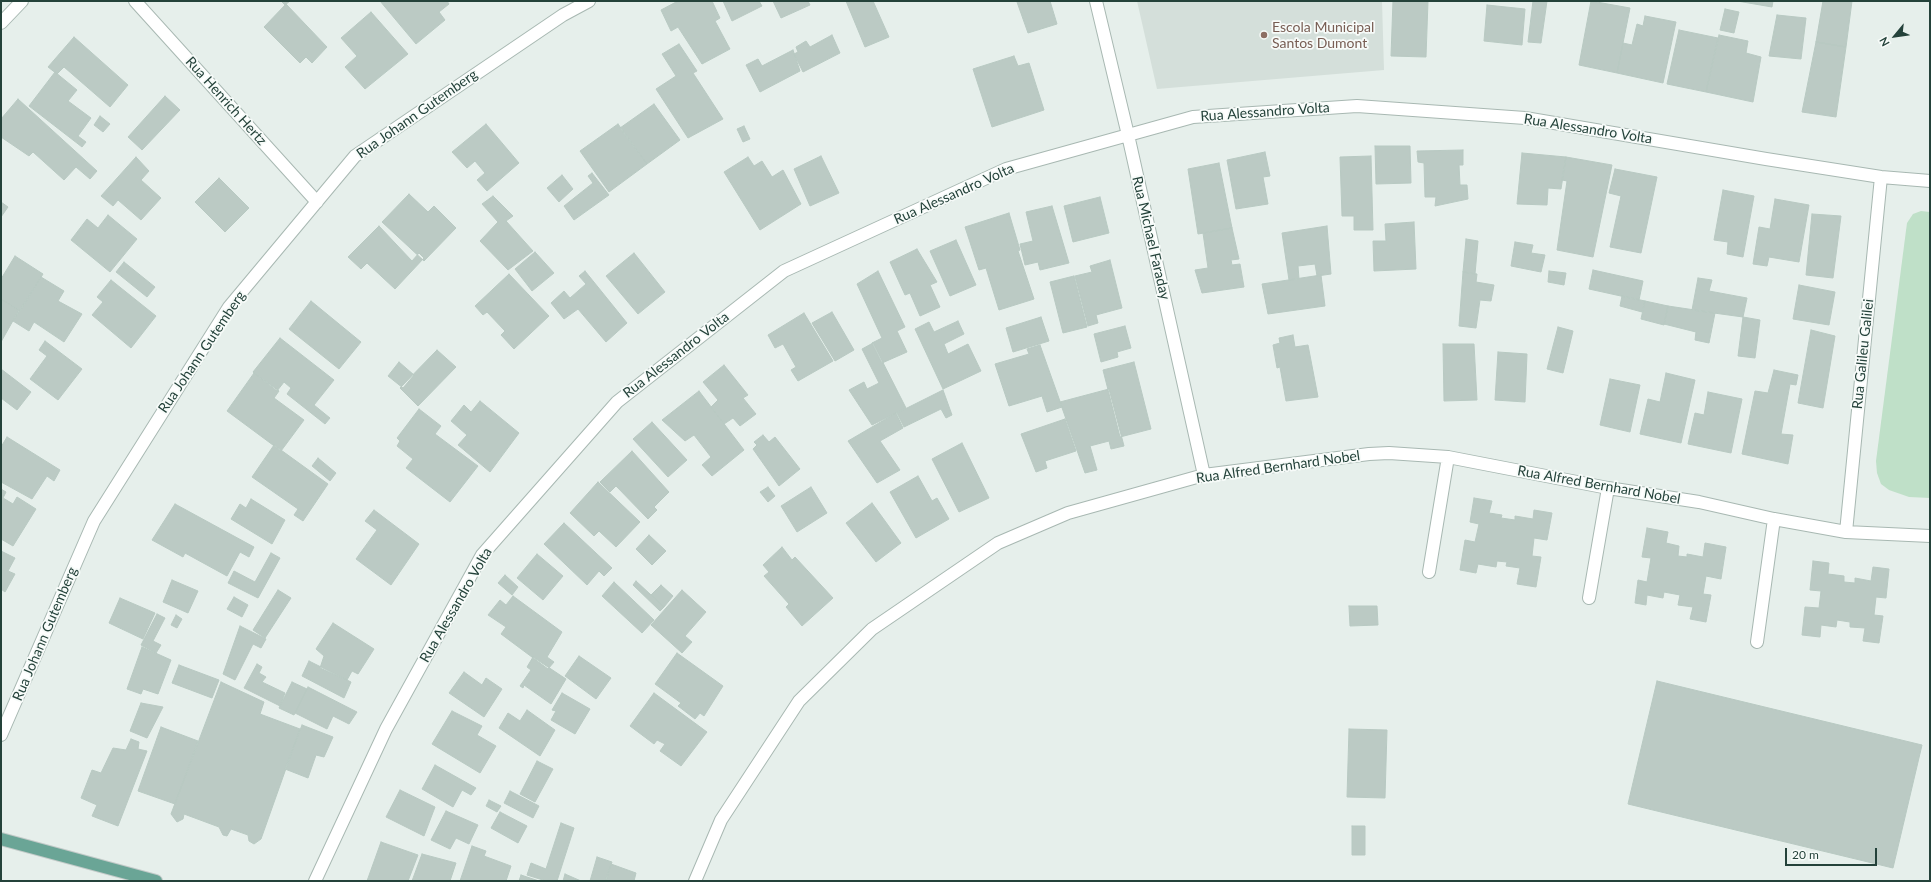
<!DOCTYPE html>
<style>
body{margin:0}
#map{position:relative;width:1931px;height:882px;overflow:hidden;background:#e6efeb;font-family:Lato,sans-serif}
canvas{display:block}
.frame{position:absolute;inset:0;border:2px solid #24423a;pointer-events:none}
.north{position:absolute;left:1875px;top:16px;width:40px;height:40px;-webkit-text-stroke:3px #f7fbf9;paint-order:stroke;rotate:241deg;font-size:11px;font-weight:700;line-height:16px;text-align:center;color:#24423a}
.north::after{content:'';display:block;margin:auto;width:14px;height:18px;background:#24423a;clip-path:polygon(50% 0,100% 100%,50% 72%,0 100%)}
.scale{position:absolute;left:1785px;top:848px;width:92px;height:18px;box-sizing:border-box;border:2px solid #24423a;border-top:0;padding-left:5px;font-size:12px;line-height:14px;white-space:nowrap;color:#24423a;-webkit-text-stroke:3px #f7fbf9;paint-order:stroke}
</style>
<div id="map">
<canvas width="1931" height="882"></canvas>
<div class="frame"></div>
<div class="north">N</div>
<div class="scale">20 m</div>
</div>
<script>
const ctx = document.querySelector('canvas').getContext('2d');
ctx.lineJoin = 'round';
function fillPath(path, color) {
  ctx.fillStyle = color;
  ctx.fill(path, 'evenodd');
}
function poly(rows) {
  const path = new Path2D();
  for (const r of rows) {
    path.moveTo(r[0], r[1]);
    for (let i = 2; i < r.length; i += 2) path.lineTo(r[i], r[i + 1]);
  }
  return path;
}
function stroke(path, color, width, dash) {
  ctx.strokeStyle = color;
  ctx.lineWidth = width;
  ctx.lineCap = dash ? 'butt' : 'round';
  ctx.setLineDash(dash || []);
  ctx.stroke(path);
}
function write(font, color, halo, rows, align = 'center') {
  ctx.font = font + ' Lato,sans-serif';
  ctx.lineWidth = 3.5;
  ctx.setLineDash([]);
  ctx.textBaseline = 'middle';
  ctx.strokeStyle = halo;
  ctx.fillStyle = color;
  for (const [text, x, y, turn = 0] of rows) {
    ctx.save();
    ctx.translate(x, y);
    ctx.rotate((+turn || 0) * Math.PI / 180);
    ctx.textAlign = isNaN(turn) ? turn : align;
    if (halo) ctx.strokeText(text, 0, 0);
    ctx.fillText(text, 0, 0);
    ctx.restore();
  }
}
const built = poly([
 [1137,1,1382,1,1384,70,1157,89]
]);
const green = poly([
 [1921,211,1930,212,1930,498,1909,497,1889,490,1881,484,1877,473,1876,461,1907,223,1913,214]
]);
const building = poly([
 [281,1,290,1,285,5,281,1],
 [380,1,447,1,449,4,439,12,445,20,416,44,380,1],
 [678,1,712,1,720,18,715,21,730,49,702,64,678,27,671,31,661,10,678,1],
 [723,1,759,1,762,6,732,21,723,1],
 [773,1,808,1,810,5,781,18,773,1],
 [846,1,873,1,889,37,865,47,846,1],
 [1021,1,1050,1,1057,24,1028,33,1017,2,1021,1],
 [1393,1,1428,1,1426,57,1391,56,1393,1],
 [1533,1,1547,1,1541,43,1528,42,1533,1],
 [1591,1,1630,8,1617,73,1579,65,1591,1],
 [1737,1,1773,1,1772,7,1737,1],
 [1823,1,1852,1,1846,47,1816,42,1823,1],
 [286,4,327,47,312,63,306,57,300,63,264,27,286,4],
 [1487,5,1525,9,1522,45,1484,41,1487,5],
 [1725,9,1739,12,1734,33,1720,30,1725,9],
 [371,12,408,54,365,89,345,67,357,56,341,38,371,12],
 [1777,15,1806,18,1801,59,1769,56,1777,15],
 [1645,16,1676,22,1663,83,1617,73,1623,43,1632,45,1637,24,1643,26,1645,16],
 [1679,30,1718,38,1706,92,1667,84,1679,30],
 [832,35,840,53,803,72,794,54,798,52,796,47,806,41,810,47,832,35],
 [1719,35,1748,41,1746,53,1761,57,1753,102,1706,92,1719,35],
 [74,37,128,85,110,107,64,67,57,74,48,67,74,37],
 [1816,42,1846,47,1836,117,1802,112,1816,42],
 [679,44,697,71,693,73,723,119,688,138,656,89,676,76,662,54,679,44],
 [793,50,800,71,760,92,746,65,758,59,762,66,793,50],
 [1014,56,1018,66,1029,63,1044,110,992,127,973,69,1014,56],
 [55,72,77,90,68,101,91,118,78,136,86,142,82,147,29,106,55,72],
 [165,96,180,110,142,150,128,137,165,96],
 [18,99,97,171,90,179,76,167,64,180,33,152,29,156,1,137,1,119,18,99],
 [654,104,680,140,647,164,620,128,654,104],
 [100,116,110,124,103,132,94,125,100,116],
 [486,124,519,163,487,191,477,180,485,173,475,161,467,168,452,152,486,124],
 [618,124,647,164,609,192,580,151,618,124],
 [744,126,750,139,743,142,737,129,744,126],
 [1375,146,1410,146,1411,183,1376,184,1375,146],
 [1463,150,1463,165,1459,165,1460,185,1467,185,1468,199,1435,206,1436,197,1425,197,1424,163,1418,162,1417,151,1463,150],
 [1265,152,1270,176,1263,177,1268,204,1236,209,1227,160,1265,152],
 [1522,153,1566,157,1561,189,1548,188,1547,205,1517,204,1522,153],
 [821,156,839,193,810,206,794,169,821,156],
 [1371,156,1373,230,1354,230,1354,216,1342,216,1340,157,1371,156],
 [136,157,149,171,141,180,161,198,141,220,118,200,113,206,101,196,136,157],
 [748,157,754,166,762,161,772,177,783,170,801,204,760,230,724,172,748,157],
 [1566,157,1612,165,1593,257,1557,250,1567,181,1562,180,1566,157],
 [1219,163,1232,228,1198,234,1188,169,1219,163],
 [1615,169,1657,177,1641,253,1610,247,1621,196,1609,193,1615,169],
 [592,173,609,195,574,220,564,206,593,183,588,176,592,173],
 [562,175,573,189,559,202,547,188,562,175],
 [219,178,249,208,225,232,195,202,219,178],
 [1723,190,1754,196,1743,257,1727,254,1728,242,1714,240,1723,190],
 [409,194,428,212,434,206,456,228,424,261,382,222,409,194],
 [493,196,513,216,506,221,533,251,508,270,480,241,498,222,482,204,493,196],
 [1100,197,1109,233,1073,242,1064,206,1100,197],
 [1775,199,1809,205,1799,262,1769,257,1767,266,1753,264,1759,227,1770,229,1775,199],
 [1,202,8,207,1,217,1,202],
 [1052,206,1069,263,1040,270,1038,262,1025,265,1020,244,1033,241,1026,212,1052,206],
 [1009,213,1020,250,1018,251,1034,299,999,310,986,268,979,270,965,227,1009,213],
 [1812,214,1841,216,1833,278,1806,275,1812,214],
 [108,215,137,239,110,272,71,240,87,219,98,228,108,215],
 [1414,222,1416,269,1374,271,1373,241,1386,241,1385,224,1414,222],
 [379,226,412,261,419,253,424,258,395,289,367,263,361,269,348,257,379,226],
 [1327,226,1331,274,1317,276,1315,264,1298,266,1299,279,1289,280,1282,233,1327,226],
 [1232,228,1239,259,1231,260,1232,265,1240,264,1244,287,1202,293,1195,270,1208,268,1203,233,1232,228],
 [1466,239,1478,241,1475,274,1463,272,1466,239],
 [956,240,976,285,950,296,930,251,956,240],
 [1515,242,1533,245,1531,253,1545,255,1541,272,1511,266,1515,242],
 [917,249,937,282,930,285,940,307,920,316,910,293,905,295,890,262,917,249],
 [535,252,554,273,532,291,515,269,535,252],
 [634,253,665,292,638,314,606,276,634,253],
 [15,256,43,274,20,311,1,299,1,279,15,256],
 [1110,260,1122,308,1096,315,1098,323,1088,326,1075,276,1092,272,1090,266,1110,260],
 [124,262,155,287,147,297,116,272,124,262],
 [1593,270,1643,281,1639,300,1589,289,1593,270],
 [585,271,627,323,606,342,578,309,564,319,551,303,564,291,570,298,586,284,579,276,585,271],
 [878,271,905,327,897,331,907,352,882,363,872,343,882,338,857,284,878,271],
 [1549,271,1566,273,1564,285,1548,282,1549,271],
 [1463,272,1477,274,1476,282,1494,285,1491,301,1480,300,1476,328,1459,326,1463,272],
 [509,274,549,316,514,349,501,335,505,331,487,312,483,315,475,306,509,274],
 [1321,275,1325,306,1268,314,1262,284,1321,275],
 [1074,276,1087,327,1063,333,1050,282,1074,276],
 [41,277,64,291,58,301,82,314,64,342,34,322,29,331,13,321,41,277],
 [1698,278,1712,280,1709,291,1747,298,1743,317,1692,310,1698,278],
 [111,280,156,316,131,348,92,315,103,302,97,297,111,280],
 [1799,285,1835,292,1829,325,1793,319,1799,285],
 [1622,296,1645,301,1642,312,1620,306,1622,296],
 [1,299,19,310,1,342,1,299],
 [311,301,361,342,339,369,289,329,311,301],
 [1645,301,1668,306,1664,325,1641,319,1645,301],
 [1668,306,1715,313,1709,343,1695,340,1696,332,1664,324,1668,306],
 [832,312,854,350,835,361,812,323,832,312],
 [804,313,833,361,798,381,791,370,796,367,783,344,775,348,768,335,804,313],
 [1041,317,1049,341,1013,352,1006,328,1041,317],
 [1743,317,1760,320,1755,358,1738,356,1743,317],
 [958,321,964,334,944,344,948,354,968,344,981,371,943,389,915,329,929,322,934,332,958,321],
 [1125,326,1131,348,1117,352,1118,357,1101,362,1094,334,1125,326],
 [1558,327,1573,331,1563,373,1547,369,1558,327],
 [1811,330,1835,336,1823,408,1798,403,1811,330],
 [1293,335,1295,347,1308,345,1318,397,1286,401,1280,367,1277,368,1273,345,1280,343,1279,338,1293,335],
 [280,338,334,380,314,405,330,418,325,424,287,394,291,388,284,382,277,391,253,372,280,338],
 [45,341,82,369,58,400,30,379,47,356,39,350,45,341],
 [873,343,906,408,872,425,849,390,864,382,867,389,879,383,862,349,873,343],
 [1443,344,1474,344,1477,400,1444,401,1443,344],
 [1040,345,1062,407,1047,412,1042,396,1009,406,995,364,1029,354,1027,349,1040,345],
 [437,350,456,367,418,406,400,388,437,350],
 [1498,352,1527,354,1525,402,1495,400,1498,352],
 [399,362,414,375,403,388,388,376,399,362],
 [1134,362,1151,429,1120,437,1103,370,1134,362],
 [724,365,748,395,743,398,756,414,740,426,733,418,724,424,711,407,718,400,703,382,724,365],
 [1,369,31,392,17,410,1,398,1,369],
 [1774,370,1798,375,1796,385,1790,384,1781,434,1793,435,1788,464,1742,454,1755,391,1768,393,1774,370],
 [254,373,279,391,274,398,304,420,281,451,227,411,254,373],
 [1666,373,1695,380,1681,443,1640,434,1648,399,1660,402,1666,373],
 [1610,379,1640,385,1630,432,1600,425,1610,379],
 [1109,389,1124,446,1111,449,1109,441,1090,446,1097,470,1085,473,1060,402,1109,389],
 [943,390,952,415,946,418,941,409,904,427,897,413,943,390],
 [699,391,744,450,712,476,702,465,711,457,694,435,685,441,662,420,699,391],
 [1708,392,1742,399,1731,453,1688,444,1695,413,1704,415,1708,392],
 [480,401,519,433,490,472,458,445,467,435,451,421,464,405,471,412,480,401],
 [419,409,441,426,435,434,478,466,450,502,406,468,413,459,397,446,400,441,397,438,419,409],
 [896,413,903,428,880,441,900,470,877,483,848,441,896,413],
 [1065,419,1076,451,1045,461,1047,468,1036,472,1021,434,1065,419],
 [652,422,687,460,668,477,633,439,652,422],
 [763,435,769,442,775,437,800,469,779,486,753,449,757,445,754,442,763,435],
 [7,437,60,470,54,481,47,476,32,499,1,482,1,447,7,437],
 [962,443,989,498,959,512,932,459,962,443],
 [274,445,328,484,303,521,294,515,298,509,252,477,274,445],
 [632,451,669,492,654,507,657,510,648,519,616,486,610,492,600,482,632,451],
 [318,458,336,473,330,481,312,466,318,458],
 [918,476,932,501,937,498,949,519,916,538,890,492,918,476],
 [598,482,640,522,616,547,599,531,594,536,570,513,598,482],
 [768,487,775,496,768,502,760,492,768,487],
 [811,487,827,513,797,532,781,506,811,487],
 [1,489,6,492,3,498,13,504,17,497,36,509,13,546,1,539,1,489],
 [1474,498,1492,501,1489,513,1502,515,1501,518,1515,520,1515,516,1533,519,1534,510,1552,513,1547,540,1534,538,1532,556,1541,557,1536,587,1517,584,1520,568,1506,566,1507,562,1497,561,1496,567,1478,564,1476,573,1460,570,1465,540,1475,542,1479,524,1470,522,1474,498],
 [251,499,285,520,272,544,231,519,240,504,246,508,251,499],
 [872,503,901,543,876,562,846,523,872,503],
 [175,504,254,547,249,557,240,552,227,576,185,553,183,557,152,540,175,504],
 [374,510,419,544,391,585,356,559,377,530,365,521,374,510],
 [564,523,612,568,604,576,599,571,587,585,544,544,564,523],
 [1647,528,1668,532,1666,543,1679,546,1678,556,1687,557,1687,554,1703,557,1705,543,1726,547,1721,579,1706,576,1703,594,1711,595,1706,622,1690,619,1693,607,1678,605,1680,595,1664,592,1663,598,1647,595,1646,605,1635,603,1638,580,1647,582,1651,558,1642,557,1647,528],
 [649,535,666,551,652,565,636,549,649,535],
 [782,547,792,560,795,557,833,598,802,626,786,607,789,604,764,576,769,572,763,565,782,547],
 [1,551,15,558,8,571,15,574,5,592,1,589,1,551],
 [271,553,280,558,258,598,228,583,234,571,255,582,271,553],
 [537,554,563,576,543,600,517,578,537,554],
 [1813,561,1829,563,1828,574,1844,576,1844,582,1855,583,1855,578,1871,581,1873,567,1889,569,1886,598,1876,597,1874,615,1883,616,1879,643,1863,641,1865,628,1850,627,1850,622,1837,620,1836,627,1821,625,1820,637,1802,635,1805,607,1819,608,1821,591,1810,590,1813,561],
 [505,575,518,587,512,595,498,583,505,575],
 [172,580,198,591,188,613,163,602,172,580],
 [636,581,664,607,660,611,633,585,636,581],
 [614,582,654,620,642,633,602,596,614,582],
 [661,585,673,596,664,607,651,595,661,585],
 [278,590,291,598,265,638,253,630,278,590],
 [682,590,706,612,685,636,692,642,682,653,651,625,682,590],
 [513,596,562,632,547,657,554,662,548,669,501,634,506,627,488,615,500,600,506,605,513,596],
 [234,597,248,605,242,617,227,609,234,597],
 [120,598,155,613,143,639,109,623,120,598],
 [1349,606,1377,606,1378,625,1350,626,1349,606],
 [157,614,165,618,153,641,161,645,156,653,141,645,157,614],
 [176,615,182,619,177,628,171,625,176,615],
 [333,623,374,649,358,674,352,671,347,680,320,668,324,656,316,649,333,623],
 [240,626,266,639,261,648,253,644,235,680,223,674,240,626],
 [142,647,171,660,158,694,143,689,141,694,127,689,142,647],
 [677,653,723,686,704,716,700,713,695,719,678,706,681,703,655,684,677,653],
 [579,656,611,678,596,699,565,676,579,656],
 [533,657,566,679,551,704,524,685,523,688,520,686,531,670,527,667,533,657],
 [309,661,351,682,344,698,302,676,309,661],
 [257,664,262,667,259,673,266,677,262,682,285,693,280,706,244,688,257,664],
 [179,665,219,680,212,698,172,683,179,665],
 [464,672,482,685,486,678,502,689,484,717,449,693,464,672],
 [1657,681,1922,745,1893,868,1628,804,1657,681],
 [221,682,264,702,260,714,300,729,261,839,254,844,249,841,248,835,231,829,227,836,223,835,219,827,184,814,183,819,177,822,171,814,221,682],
 [292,682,307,689,294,715,279,708,292,682],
 [308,687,357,712,349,724,333,716,327,729,295,713,308,687],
 [562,693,590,709,575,734,551,720,556,711,552,710,562,693],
 [654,693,707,732,681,766,660,751,665,744,657,740,654,744,630,726,654,693],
 [141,703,163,707,147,738,130,731,141,703],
 [527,710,555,730,540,756,499,728,508,713,520,721,527,710],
 [452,711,482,726,477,735,496,746,480,773,432,744,452,711],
 [302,725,333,737,324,757,316,755,308,778,285,769,302,725],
 [161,727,198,741,175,804,138,791,161,727],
 [1349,729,1387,730,1385,798,1347,797,1349,729],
 [131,739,139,742,138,749,147,751,118,826,92,816,97,805,81,798,92,770,101,773,113,748,126,750,131,739],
 [537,761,553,769,535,802,520,794,537,761],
 [435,765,476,788,471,795,462,790,453,807,422,789,435,765],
 [400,790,435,807,424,836,386,817,400,790],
 [510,791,539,806,533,818,504,803,510,791],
 [489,800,501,806,497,812,486,806,489,800],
 [446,811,478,825,469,844,456,838,450,849,431,840,446,811],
 [500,812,527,826,518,843,491,828,500,812],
 [561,823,574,828,557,881,546,881,527,875,531,863,546,869,561,823],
 [1352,826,1365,826,1365,855,1352,855,1352,826],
 [381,842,418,855,408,881,367,881,381,842],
 [472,846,486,851,484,856,511,866,506,881,460,881,472,846],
 [422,854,456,863,450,881,412,881,422,854],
 [597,857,612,862,605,881,590,881,597,857],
 [611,864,636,873,634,881,606,881,611,864],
 [565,874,581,881,563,881,565,874],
 [521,875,539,881,519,881,521,875]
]);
const minor = poly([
 [135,1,317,202],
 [1096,1,1128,135,1204,475],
 [1,23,22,1],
 [1846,532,1881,177],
 [1429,572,1448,457],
 [1589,598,1608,488],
 [1757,642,1774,519],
 [1,735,94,521,229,307,355,156,563,15,589,1],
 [315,881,386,729,482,555,617,402,784,271,1006,169,1193,117,1357,106,1525,118,1766,159,1881,177,1930,181],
 [695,881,721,820,799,701,872,629,998,543,1068,513,1204,475,1369,454,1389,453,1448,457,1608,488,1699,502,1774,519,1846,532,1930,536]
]);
const major = poly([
 [1,839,156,881]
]);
const markers = [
 [1264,35,4,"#8d6e63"]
];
const educationNames = [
 ["Escola Municipal",1272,27],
 ["Santos Dumont",1272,43]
];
const streetNames = [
 ["Rua Henrich Hertz",226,101,48],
 ["Rua Alessandro Volta",1265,112,-4],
 ["Rua Johann Gutemberg",417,114,-35],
 ["Rua Alessandro Volta",1588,129,9],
 ["Rua Alessandro Volta",954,194,-24],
 ["Rua Michael Faraday",1151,238,77],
 ["Rua Johann Gutemberg",202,352,-56],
 ["Rua Galileu Galilei",1863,354,-84],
 ["Rua Alessandro Volta",676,355,-38],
 ["Rua Alfred Bernhard Nobel",1278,467,-8],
 ["Rua Alfred Bernhard Nobel",1599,485,10],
 ["Rua Alessandro Volta",456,605,-60],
 ["Rua Johann Gutemberg",45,634,-67]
];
fillPath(built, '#d4dfda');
fillPath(green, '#bfe0c8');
fillPath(building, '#bbcac4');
stroke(building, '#b8c9c2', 1);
stroke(minor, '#a8b8b2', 14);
stroke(major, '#c2cac8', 14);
stroke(minor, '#fff', 12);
stroke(major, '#6aa596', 12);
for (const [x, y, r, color] of markers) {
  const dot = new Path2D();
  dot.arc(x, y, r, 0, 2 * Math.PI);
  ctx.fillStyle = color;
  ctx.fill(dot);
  stroke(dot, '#f7fbf9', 1.5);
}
write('14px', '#785e54', '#f7fbf9', educationNames, 'left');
write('14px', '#24423a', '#f7fbf9', streetNames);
</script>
